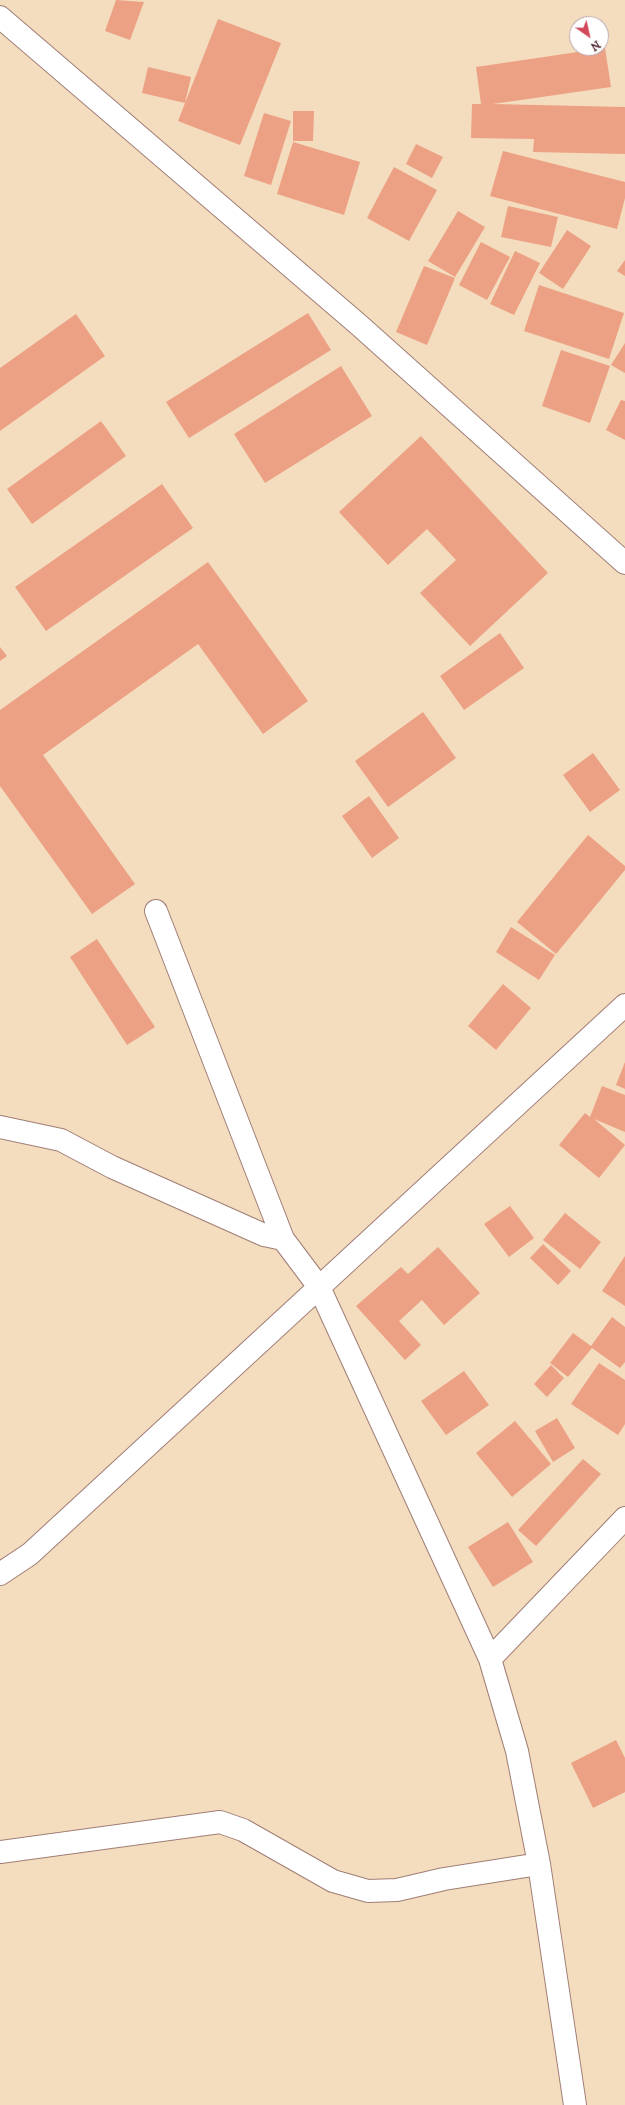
<!DOCTYPE html>
<style>
body{margin:0}
#map{position:relative;width:625px;height:2105px;overflow:hidden;background:#f4dcbf;font-family:"IM FELL DW Pica",serif}
canvas{display:block}
.north{position:absolute;left:569px;top:16px;width:40px;height:40px;box-sizing:border-box;background:#fff;border:1px solid #b7a5aa;border-radius:50%;rotate:146deg;font-size:11px;font-weight:700;line-height:16px;text-align:center;color:#4a1f2b}
.north::after{content:'';display:block;margin:auto;width:14px;height:18px;background:#d1495b;clip-path:polygon(50% 0,100% 100%,50% 72%,0 100%)}
</style>
<div id="map">
<canvas width="625" height="2105"></canvas>
<div class="north">N</div>
</div>
<script>
const ctx = document.querySelector('canvas').getContext('2d');
ctx.lineJoin = 'round';
function fillPath(path, color) {
  ctx.fillStyle = color;
  ctx.fill(path, 'evenodd');
}
function poly(rows) {
  const path = new Path2D();
  for (const r of rows) {
    path.moveTo(r[0], r[1]);
    for (let i = 2; i < r.length; i += 2) path.lineTo(r[i], r[i + 1]);
  }
  return path;
}
function stroke(path, color, width, dash) {
  ctx.strokeStyle = color;
  ctx.lineWidth = width;
  ctx.lineCap = dash ? 'butt' : 'round';
  ctx.setLineDash(dash || []);
  ctx.stroke(path);
}
const building = poly([
 [116,0,144,2,130,40,105,31],
 [218,19,281,43,240,145,178,121],
 [605,48,611,87,493,104,625,107,625,154,533,152,534,139,471,138,472,104,481,104,476,67],
 [148,67,191,77,185,103,142,93],
 [293,111,314,111,313,141,293,141],
 [264,113,291,121,271,185,244,176],
 [293,142,360,162,344,215,277,194],
 [416,144,443,157,432,178,406,164],
 [503,151,625,182,625,198,617,229,490,196],
 [394,167,437,190,409,241,367,218],
 [508,206,558,217,551,247,501,237],
 [458,211,485,227,455,277,428,261],
 [567,230,591,246,563,289,539,273],
 [481,242,510,257,487,300,459,285],
 [515,251,540,263,514,315,490,304],
 [625,260,625,276,617,271],
 [424,266,455,278,427,345,396,332],
 [539,285,624,313,609,359,524,331],
 [308,313,331,350,189,438,166,402],
 [76,314,105,356,0,431,0,368],
 [625,343,625,373,611,365],
 [561,350,610,366,590,423,542,406],
 [341,366,372,416,265,483,234,434],
 [621,400,625,401,625,440,606,430],
 [101,421,126,456,32,524,7,489],
 [421,436,548,573,470,646,420,593,456,560,427,529,388,565,339,512],
 [162,484,193,528,46,631,15,587],
 [208,562,308,701,263,734,198,644,43,755,135,884,92,914,0,786,0,710],
 [500,633,524,668,464,710,440,676],
 [0,647,7,656,0,661],
 [423,712,456,758,388,807,355,761],
 [593,753,620,790,590,812,563,775],
 [369,796,399,838,372,858,342,816],
 [588,835,625,866,625,870,556,954,517,922],
 [511,927,555,955,539,980,496,952],
 [97,939,155,1027,127,1045,70,957],
 [503,984,531,1008,496,1050,468,1026],
 [625,1062,625,1089,616,1085],
 [602,1086,625,1095,625,1132,594,1119,625,1145,599,1178,559,1145,585,1113,590,1117],
 [510,1206,534,1238,509,1257,484,1224],
 [565,1213,601,1242,580,1269,543,1240],
 [543,1244,571,1271,558,1285,530,1258],
 [438,1247,480,1293,444,1325,422,1300,399,1321,421,1345,405,1360,356,1306,401,1267,408,1274],
 [625,1256,625,1306,602,1291],
 [612,1317,625,1327,625,1362,620,1368,592,1348,568,1377,550,1363,573,1333,591,1346],
 [599,1363,625,1380,625,1424,618,1435,571,1404],
 [551,1365,564,1378,547,1397,534,1384],
 [464,1371,489,1405,446,1435,421,1401],
 [557,1418,575,1448,553,1462,535,1431],
 [515,1421,551,1464,512,1497,476,1453],
 [583,1459,601,1474,536,1546,518,1530],
 [508,1522,533,1562,493,1587,468,1547],
 [616,1740,625,1758,625,1792,593,1808,571,1763]
]);
const street = poly([
 [0,17,359,325,625,563],
 [156,911,283,1239,319,1287,490,1659,517,1751,539,1864,575,2105],
 [0,1127,61,1140,112,1167,264,1235,283,1239],
 [0,1574,30,1554,625,1005],
 [490,1659,625,1518],
 [0,1852,220,1822,243,1830,333,1881,368,1891,397,1890,444,1879,539,1864]
]);
fillPath(building, '#eca184');
stroke(street, '#9f7e75', 24);
stroke(street, '#fff', 22);
</script>
